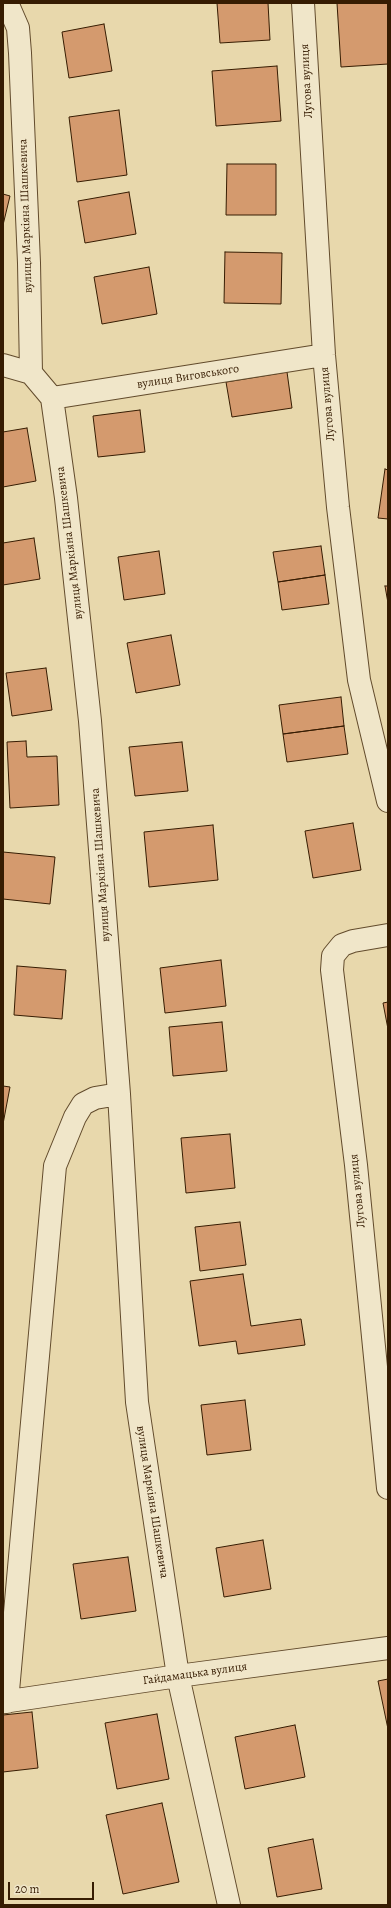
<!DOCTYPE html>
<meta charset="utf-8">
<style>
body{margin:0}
#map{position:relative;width:391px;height:1908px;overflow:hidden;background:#e8d8ac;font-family:Alegreya,serif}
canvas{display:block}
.frame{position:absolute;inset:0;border:4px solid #361c02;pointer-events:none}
.scale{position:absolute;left:8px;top:1882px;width:86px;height:18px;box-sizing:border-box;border:2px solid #361c02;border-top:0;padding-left:5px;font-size:12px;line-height:14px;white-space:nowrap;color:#361c02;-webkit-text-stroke:3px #f0e6c9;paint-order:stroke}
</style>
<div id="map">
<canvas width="391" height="1908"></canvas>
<div class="frame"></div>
<div class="scale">20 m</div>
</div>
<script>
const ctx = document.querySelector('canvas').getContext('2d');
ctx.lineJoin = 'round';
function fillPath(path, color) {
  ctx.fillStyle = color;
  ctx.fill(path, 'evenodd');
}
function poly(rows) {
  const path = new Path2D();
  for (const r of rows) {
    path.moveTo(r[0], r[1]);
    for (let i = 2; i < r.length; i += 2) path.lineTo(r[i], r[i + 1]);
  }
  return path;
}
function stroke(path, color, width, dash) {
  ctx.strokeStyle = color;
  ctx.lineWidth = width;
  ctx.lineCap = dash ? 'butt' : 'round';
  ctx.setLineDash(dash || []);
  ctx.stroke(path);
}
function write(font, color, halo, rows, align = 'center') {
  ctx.font = font + ' Alegreya,serif';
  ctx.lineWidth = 4;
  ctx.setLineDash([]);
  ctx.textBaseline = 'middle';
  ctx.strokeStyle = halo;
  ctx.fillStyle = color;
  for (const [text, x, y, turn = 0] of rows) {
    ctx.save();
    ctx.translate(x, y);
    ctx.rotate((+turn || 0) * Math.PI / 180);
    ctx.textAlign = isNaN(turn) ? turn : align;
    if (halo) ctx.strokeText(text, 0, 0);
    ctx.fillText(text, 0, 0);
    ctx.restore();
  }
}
const building = poly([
 [217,3,268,3,270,40,220,43,217,3],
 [337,3,388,3,388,64,341,67,337,3],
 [104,24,112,71,69,78,62,32,104,24],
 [277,66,281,121,216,126,212,71,277,66],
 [119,110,127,175,77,182,69,117,119,110],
 [227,164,276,164,276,215,226,215,227,164],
 [129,192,136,234,85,243,78,201,129,192],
 [3,194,10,196,3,225,3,194],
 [225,252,282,253,281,304,224,303,225,252],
 [149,267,157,314,102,324,94,277,149,267],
 [287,372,292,408,232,417,226,382,287,372],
 [140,410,145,452,98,457,93,416,140,410],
 [27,428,36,481,3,487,3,432,27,428],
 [385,469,388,470,388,519,378,518,385,469],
 [34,538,40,579,3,585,3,543,34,538],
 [321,546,325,575,278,582,273,552,321,546],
 [159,551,165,594,124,600,118,557,159,551],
 [325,575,329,604,282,610,278,582,325,575],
 [385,586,388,586,388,603,385,586],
 [171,635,180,685,136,693,127,643,171,635],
 [46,668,52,710,12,716,6,673,46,668],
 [341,697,344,726,283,734,279,705,341,697],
 [344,726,348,754,287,762,283,734,344,726],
 [26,741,27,757,57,756,59,805,10,808,7,742,26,741],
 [182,742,188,791,135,796,129,747,182,742],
 [353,823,361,870,313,878,305,831,353,823],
 [213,825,218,880,149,887,144,832,213,825],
 [3,852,55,857,50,904,3,899,3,852],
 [221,960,226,1006,165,1013,160,968,221,960],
 [17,966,66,970,62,1019,14,1015,17,966],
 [388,1002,388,1029,383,1003,388,1002],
 [222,1022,227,1071,173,1076,169,1027,222,1022],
 [3,1086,10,1087,3,1124,3,1086],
 [230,1134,235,1188,186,1193,181,1138,230,1134],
 [240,1222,246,1265,200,1271,195,1227,240,1222],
 [243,1274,251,1326,301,1319,305,1345,238,1354,236,1341,199,1346,190,1281,243,1274],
 [245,1400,251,1450,207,1455,201,1405,245,1400],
 [263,1540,271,1589,224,1597,216,1548,263,1540],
 [128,1557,136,1611,81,1619,73,1564,128,1557],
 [388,1679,388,1729,378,1681,388,1679],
 [32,1712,38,1768,3,1772,3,1715,32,1712],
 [157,1714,169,1779,117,1789,105,1723,157,1714],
 [295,1725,305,1777,245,1789,235,1737,295,1725],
 [162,1803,179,1882,123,1894,106,1815,162,1803],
 [313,1839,322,1889,277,1897,268,1848,313,1839]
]);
const minor = poly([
 [4,3,8,5,18,28,20,53,29,263,31,373,52,398,66,498,90,721,119,1094,137,1402,178,1676,229,1905],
 [303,3,324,355,338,507,359,680,388,801],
 [3,365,31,373],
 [52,398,324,355],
 [388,935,353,941,342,945,333,956,332,970,356,1165,388,1488],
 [3,1702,178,1676,388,1648],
 [7,1702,55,1166,75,1117,83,1104,95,1098,119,1094]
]);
const streetNames = [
 ["Лугова вулиця",307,81,-93],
 ["вулиця Маркіяна Шашкевича",26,216,-92],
 ["вулиця Виговського",188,377,-9],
 ["Лугова вулиця",328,404,-95],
 ["вулиця Маркіяна Шашкевича",70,543,-97],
 ["вулиця Маркіяна Шашкевича",101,865,-94],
 ["Лугова вулиця",358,1191,-96],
 ["вулиця Маркіяна Шашкевича",152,1502,81],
 ["Гайдамацька вулиця",195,1674,-8]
];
fillPath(building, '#d49a6e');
stroke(building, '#361c02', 1);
stroke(minor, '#624b2c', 24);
stroke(minor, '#f0e6c9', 22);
write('12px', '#361c02', '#f0e6c9', streetNames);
</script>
